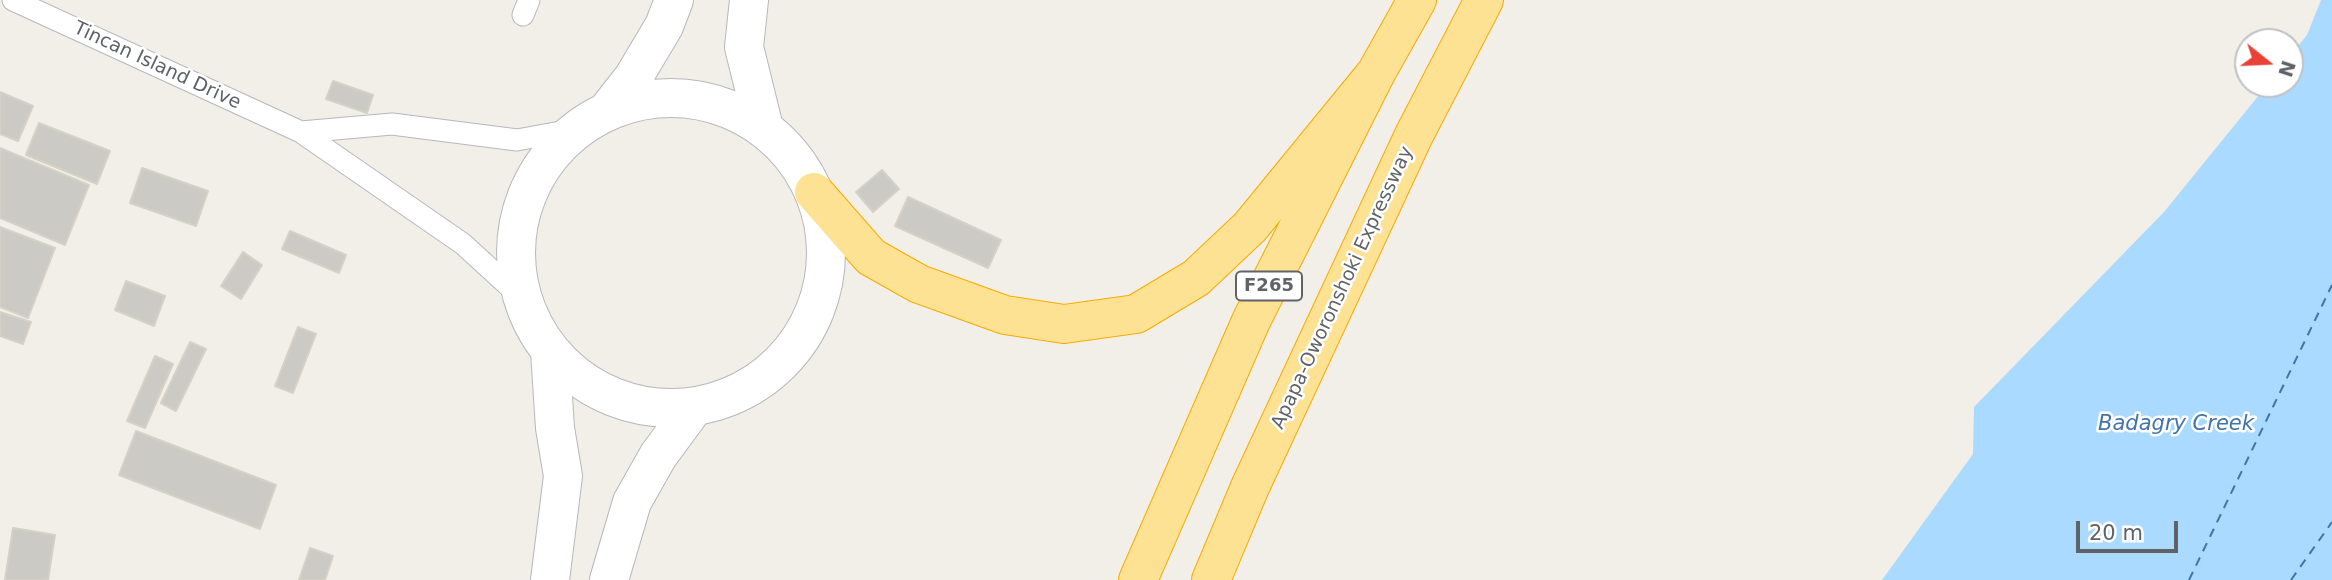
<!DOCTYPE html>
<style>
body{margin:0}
#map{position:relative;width:2332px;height:580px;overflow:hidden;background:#f1efe8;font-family:"DejaVu Sans",sans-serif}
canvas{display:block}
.north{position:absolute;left:2234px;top:28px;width:70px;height:70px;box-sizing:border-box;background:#fff;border:2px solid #bfc1c3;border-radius:50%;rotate:108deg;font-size:19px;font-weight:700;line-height:28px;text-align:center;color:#5f6368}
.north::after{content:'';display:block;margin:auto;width:24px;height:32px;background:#ea4335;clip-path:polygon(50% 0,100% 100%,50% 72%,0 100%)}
.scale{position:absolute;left:2076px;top:521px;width:102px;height:32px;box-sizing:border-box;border:4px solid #5f6368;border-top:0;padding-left:9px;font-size:21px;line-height:24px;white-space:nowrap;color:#5f6368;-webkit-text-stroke:5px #fff;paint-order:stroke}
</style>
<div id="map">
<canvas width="2332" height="580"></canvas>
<div class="north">N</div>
<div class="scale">20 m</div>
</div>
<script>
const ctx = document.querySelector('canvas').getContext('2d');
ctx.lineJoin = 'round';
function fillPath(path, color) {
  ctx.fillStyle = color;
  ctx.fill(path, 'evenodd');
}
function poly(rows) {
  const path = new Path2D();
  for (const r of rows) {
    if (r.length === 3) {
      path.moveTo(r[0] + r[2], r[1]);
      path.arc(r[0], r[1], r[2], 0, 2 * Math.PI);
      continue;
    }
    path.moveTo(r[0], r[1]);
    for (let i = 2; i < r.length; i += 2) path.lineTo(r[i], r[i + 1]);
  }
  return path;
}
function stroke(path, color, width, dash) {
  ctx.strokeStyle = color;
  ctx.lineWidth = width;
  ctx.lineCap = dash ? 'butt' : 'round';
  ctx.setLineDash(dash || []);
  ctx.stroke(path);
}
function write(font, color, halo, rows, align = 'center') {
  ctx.font = font + ' "DejaVu Sans",sans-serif';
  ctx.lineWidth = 5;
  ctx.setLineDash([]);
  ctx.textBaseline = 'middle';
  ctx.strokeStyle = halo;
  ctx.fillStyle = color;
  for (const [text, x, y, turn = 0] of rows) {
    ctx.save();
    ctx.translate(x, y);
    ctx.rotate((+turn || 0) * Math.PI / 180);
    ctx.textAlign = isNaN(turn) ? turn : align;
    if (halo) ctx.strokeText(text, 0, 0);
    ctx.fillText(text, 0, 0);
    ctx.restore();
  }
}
const water = poly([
 [2321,0,2332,0,2332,580,1882,580,1973,454,1974,407,2164,212,2268,84,2290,84,2290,56,2307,35]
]);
const ferry = poly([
 [2189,580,2332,285],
 [2291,580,2332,522]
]);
const building = poly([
 [333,81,373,95,367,113,326,99,333,81],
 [0,92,33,106,18,141,0,134,0,92],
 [39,123,110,151,97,184,26,155,39,123],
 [0,148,89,185,65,245,0,218,0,148],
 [142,168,208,191,196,226,130,203,142,168],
 [882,170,899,189,873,212,856,192,882,170],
 [908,197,1001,240,988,268,895,226,908,197],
 [0,227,55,248,28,318,0,307,0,227],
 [290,231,346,255,339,273,282,249,290,231],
 [243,252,262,265,241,299,221,286,243,252],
 [126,281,165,296,154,326,115,310,126,281],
 [0,312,31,322,23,344,0,336,0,312],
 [298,327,316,334,293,393,275,386,298,327],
 [190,342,206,349,176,411,161,403,190,342],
 [155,356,173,364,145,428,127,421,155,356],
 [136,431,276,485,260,529,119,475,136,431],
 [13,528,55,535,48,580,5,580,13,528],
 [310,548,333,556,325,580,299,580,310,548]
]);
const service = poly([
 [13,0,301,132,463,244,523,299],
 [523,15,529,0],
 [301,132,392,124,517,140,577,129]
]);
const tertiary = poly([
 [749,0,744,47,764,128],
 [671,253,155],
 [607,111,633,78,664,26,674,0],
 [550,580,563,476,555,428,550,351],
 [609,580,632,502,658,456,694,407]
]);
const motorway = poly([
 [814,192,871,257,919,284,1005,315,1064,324,1136,314,1196,278,1250,227,1376,73],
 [1138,580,1251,321,1376,73,1417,0],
 [1211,580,1250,487,1414,135,1484,0]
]);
const shields = [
 [1269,286,66]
];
const shieldNames = [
 ["F265",1269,286]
];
const streetNames = [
 ["Tincan Island Drive",157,66,25],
 ["Apapa-Oworonshoki Expressway",1343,288,-65]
];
const waterNames = [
 ["Badagry Creek",2176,425]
];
fillPath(water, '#aadaff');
stroke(ferry, '#4174aa', 2, [9, 7]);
fillPath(building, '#cccac5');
stroke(building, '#d6d1c6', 2);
stroke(service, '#b5b8bc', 23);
stroke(tertiary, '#b5b8bc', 40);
stroke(motorway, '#f9ab00', 40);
stroke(service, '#fff', 21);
stroke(tertiary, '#fff', 38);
stroke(motorway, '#fde293', 38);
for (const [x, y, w] of shields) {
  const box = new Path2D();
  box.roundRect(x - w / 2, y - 14.5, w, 29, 5);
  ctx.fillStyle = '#fff';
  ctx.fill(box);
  stroke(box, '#5f6368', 2);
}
write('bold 18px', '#5f6368', null, shieldNames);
write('19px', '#5f6368', '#fff', streetNames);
write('italic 21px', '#4174aa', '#fff', waterNames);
</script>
